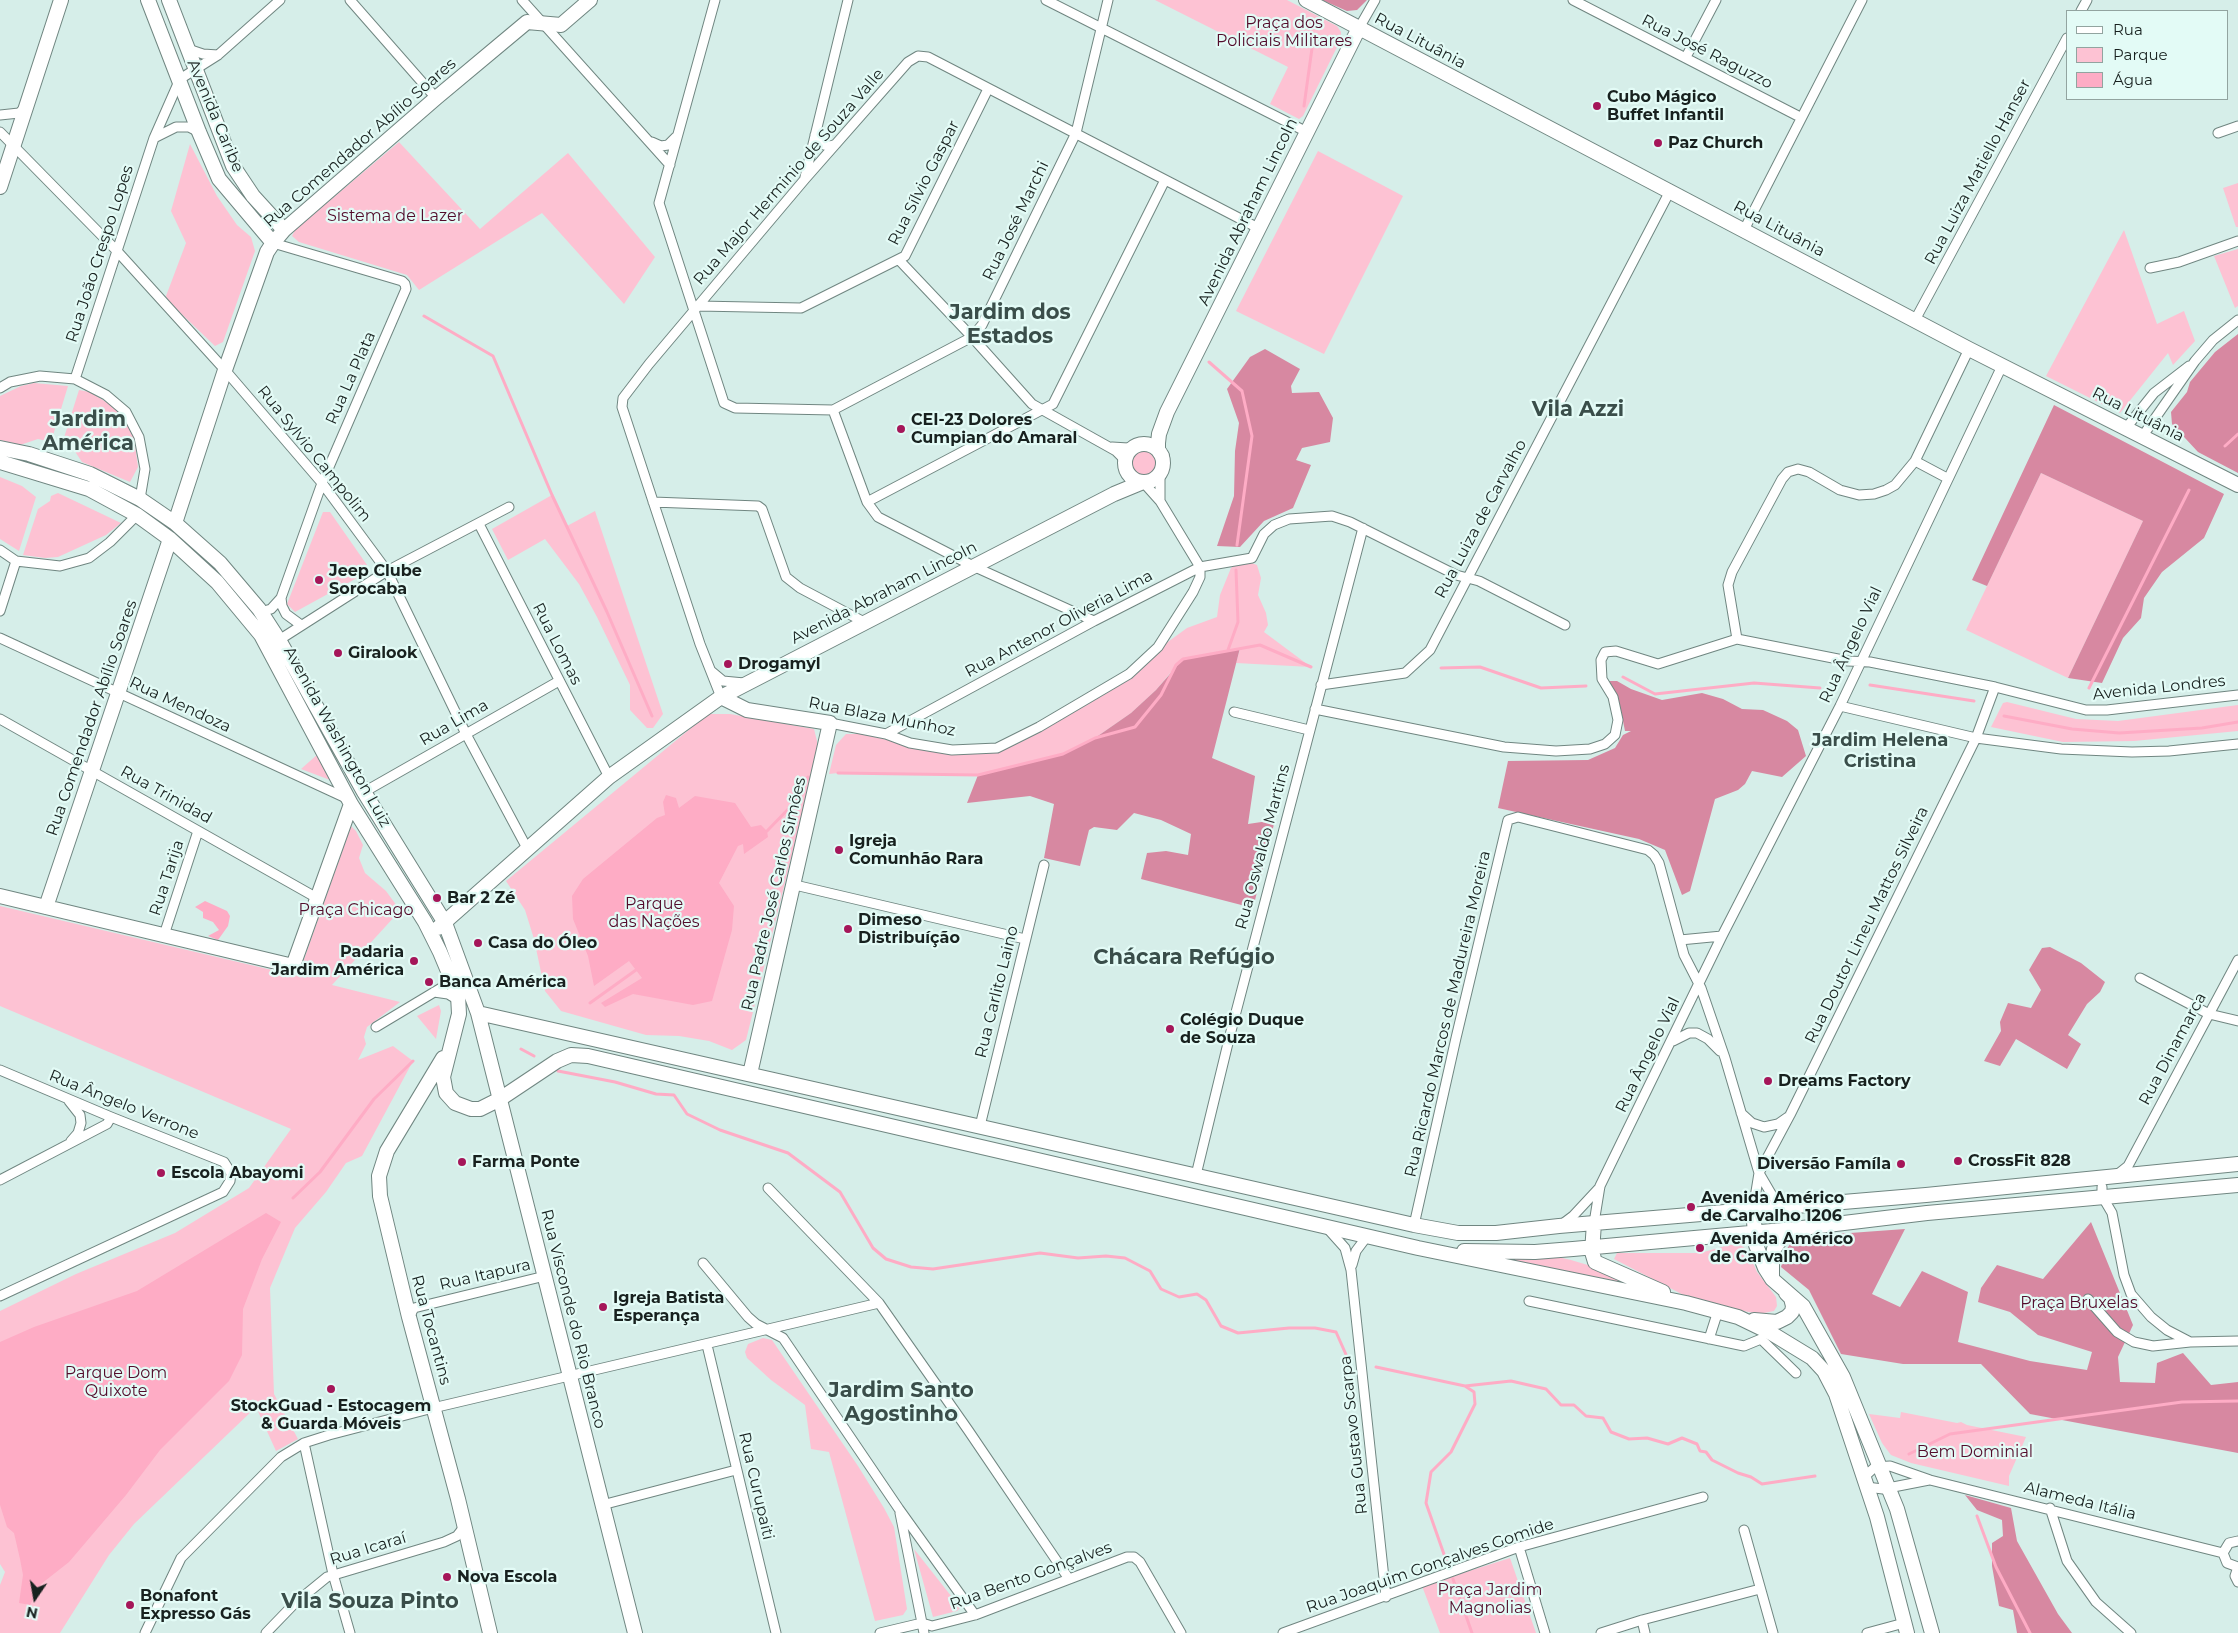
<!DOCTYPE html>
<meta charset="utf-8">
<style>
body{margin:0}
#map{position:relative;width:2238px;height:1633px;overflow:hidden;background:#d6eee9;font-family:Montserrat,sans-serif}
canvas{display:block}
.legend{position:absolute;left:2066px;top:10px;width:162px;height:90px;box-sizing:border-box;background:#e3fbf6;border:1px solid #92a4a0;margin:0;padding:6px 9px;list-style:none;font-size:15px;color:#18211f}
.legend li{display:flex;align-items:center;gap:10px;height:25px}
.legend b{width:25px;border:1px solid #92a4a0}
.north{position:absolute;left:10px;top:1573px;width:50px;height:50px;-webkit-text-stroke:4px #e3fbf6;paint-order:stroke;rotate:192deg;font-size:14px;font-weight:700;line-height:20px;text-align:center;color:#18211f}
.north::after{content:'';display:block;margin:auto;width:18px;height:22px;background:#18211f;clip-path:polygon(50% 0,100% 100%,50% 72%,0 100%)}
</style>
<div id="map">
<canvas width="2238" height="1633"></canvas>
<ul class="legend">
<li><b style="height:6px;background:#fff"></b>Rua</li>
<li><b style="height:14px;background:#fdc2d3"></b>Parque</li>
<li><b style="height:14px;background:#feacc5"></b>Água</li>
</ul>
<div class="north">N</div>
</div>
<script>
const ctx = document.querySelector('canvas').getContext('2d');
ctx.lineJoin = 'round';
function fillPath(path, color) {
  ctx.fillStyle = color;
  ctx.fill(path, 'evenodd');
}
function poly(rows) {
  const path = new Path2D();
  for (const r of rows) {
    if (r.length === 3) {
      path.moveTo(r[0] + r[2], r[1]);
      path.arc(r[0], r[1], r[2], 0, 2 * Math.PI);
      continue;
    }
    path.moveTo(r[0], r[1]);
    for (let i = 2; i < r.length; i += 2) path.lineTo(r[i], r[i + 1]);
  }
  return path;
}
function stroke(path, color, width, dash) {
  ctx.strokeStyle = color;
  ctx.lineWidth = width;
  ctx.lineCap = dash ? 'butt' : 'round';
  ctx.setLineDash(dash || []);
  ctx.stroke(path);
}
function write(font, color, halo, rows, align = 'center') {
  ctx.font = font + ' Montserrat,sans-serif';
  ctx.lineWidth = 4.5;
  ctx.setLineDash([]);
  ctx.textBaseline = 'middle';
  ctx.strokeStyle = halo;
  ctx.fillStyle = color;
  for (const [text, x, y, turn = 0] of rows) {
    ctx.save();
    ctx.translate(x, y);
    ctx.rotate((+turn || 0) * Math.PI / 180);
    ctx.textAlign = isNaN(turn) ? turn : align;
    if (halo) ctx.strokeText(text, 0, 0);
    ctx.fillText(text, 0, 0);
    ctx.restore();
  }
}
const green = poly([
 [1155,0,1287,0,1337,26,1341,32,1341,39,1303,116,1299,119,1270,104,1288,67],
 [399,142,480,229,568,153,655,257,624,304,542,213,419,290,407,275,299,242,292,236,295,230],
 [190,144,217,196,237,225,251,237,255,251,223,342,215,346,168,301,166,296,186,243,171,211],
 [1318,151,1403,196,1324,354,1236,311],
 [2238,183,2238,227,2236,227,2223,188],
 [2124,230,2157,324,2184,311,2195,341,2173,365,2168,353,2120,413,2046,376],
 [2238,249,2238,306,2235,308,2214,256],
 [34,383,68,386,51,442,38,439,20,445,0,440,0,396,21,386],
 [79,390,90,392,111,405,124,417,129,426,134,438,138,467,130,482,82,462,74,450,62,444],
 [1144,464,13],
 [2041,473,2143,521,2068,678,1966,630],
 [0,477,22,486,36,497,19,551,0,539],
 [58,493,121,523,106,535,58,557,45,558,23,555,38,509,50,501,51,496],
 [552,495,567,526,595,511,663,714,653,728,647,728,630,710,630,685,597,617,579,584,545,539,508,560,492,529],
 [323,512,330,512,367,565,368,572,295,612,287,604],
 [1244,560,1257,565,1261,578,1258,595,1266,613,1268,625,1264,632,1311,667,1236,663,1240,649,1176,666,1156,690,1131,713,1095,738,1063,754,978,775,838,773,829,774,836,745,846,734,862,734,922,748,997,752,1023,741,1105,694,1141,670,1165,644,1187,628,1217,617,1220,595,1231,568],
 [2007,702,2076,719,2118,721,2238,705,2238,731,2134,741,2063,742,1991,727,2003,703],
 [708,714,730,714,814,729,817,741,817,753,746,1040,732,1050,709,1041,679,1036,646,1035,561,1011,545,991,534,939,525,910,506,881],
 [318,754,330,780,301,769],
 [351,826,356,831,363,845,359,858,365,873,386,891,397,906,396,915,332,985,400,1002,367,1027,364,1037,366,1044,358,1060,393,1046,413,1061,362,1156,346,1163,326,1192,295,1228,270,1288,274,1394,298,1439,276,1451,256,1407,134,1524,109,1555,60,1633,0,1633,0,1585,5,1572,0,1564,0,1311,76,1274,175,1233,249,1188,291,1129,0,1006,0,906,306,978,302,965],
 [439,1005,441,1011,436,1039,417,1016],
 [1729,1245,1741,1245,1748,1251,1757,1272,1776,1297,1777,1306,1774,1311,1759,1314,1697,1302,1614,1259,1617,1253,1700,1253],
 [1513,1255,1553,1256,1571,1260,1591,1266,1628,1284,1508,1260],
 [763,1338,772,1340,858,1466,884,1508,894,1527,907,1609,903,1615,875,1621,829,1452,811,1449,805,1405,771,1380,747,1358,745,1352,748,1344],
 [1901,1412,1957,1423,1961,1422,1967,1425,2026,1437,2009,1476,2009,1486,1911,1463,1891,1455,1882,1443,1869,1414,1900,1418],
 [914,1549,959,1606,960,1608,957,1611,933,1617],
 [1510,1558,1536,1633,1440,1633,1422,1586]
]);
const forest = poly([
 [1322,0,1367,0,1357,10,1347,11],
 [2238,334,2238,473,2198,452,2172,424,2171,412,2187,392,2190,382,2215,352],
 [1265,349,1300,369,1291,386,1292,393,1319,392,1333,418,1330,442,1302,448,1296,460,1311,465,1293,508,1264,521,1240,547,1217,546,1234,496,1235,451,1239,423,1227,389,1250,357],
 [2054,405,2224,494,2204,538,2162,572,2144,598,2141,618,2123,638,2102,683,2068,678,2143,521,2041,473,1987,586,1972,580],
 [1240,648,1212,758,1255,776,1248,824,1275,820,1253,908,1141,879,1147,853,1166,851,1188,855,1191,834,1161,820,1134,813,1117,830,1094,827,1089,830,1080,866,1044,858,1054,804,1030,796,967,803,978,775,1063,754,1095,738,1131,713,1156,690,1183,659],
 [1609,681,1617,681,1631,689,1662,700,1702,693,1723,699,1742,709,1763,710,1787,721,1798,730,1806,756,1782,777,1752,771,1745,784,1738,790,1715,799,1690,891,1682,895,1665,850,1639,839,1498,808,1508,761,1588,760,1615,748,1623,735,1631,731,1625,731,1622,716],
 [2050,947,2081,963,2105,982,2100,992,2087,1004,2068,1035,2081,1044,2067,1069,2016,1039,2000,1066,1984,1061,2001,1031,2000,1022,2008,1003,2031,1008,2041,990,2029,970,2042,948],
 [2091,1222,2133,1325,2118,1357,2120,1382,2155,1383,2157,1363,2183,1353,2211,1385,2238,1382,2238,1453,2030,1414,1981,1364,1903,1364,1841,1354,1809,1290,1781,1267,1786,1250,1795,1237,1905,1229,1872,1294,1900,1307,1922,1271,1968,1292,1958,1342,2030,1361,2087,1370,2092,1352,2038,1335,2010,1312,1978,1302,1981,1288,1997,1265,2043,1279],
 [1965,1495,2011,1508,2017,1541,2058,1614,2072,1633,2017,1633,2013,1610,1999,1606,1992,1566,1992,1543,2003,1536,2002,1520,1977,1510]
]);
const water = poly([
 [666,795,676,798,679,808,695,796,735,803,751,827,761,825,767,831,768,837,744,854,743,844,738,846,719,883,734,906,732,930,712,1001,693,1005,633,994,605,1007,601,1003,642,978,629,961,594,986,588,956,573,919,572,896,583,879,657,818,665,815,663,802],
 [205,901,227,911,230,916,228,926,218,940,208,936,219,930,213,922,203,918,203,912,195,907],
 [266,1213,281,1222,262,1259,243,1309,242,1355,229,1381,160,1450,126,1495,69,1562,41,1584,30,1605,19,1603,23,1575,20,1559,14,1533,7,1527,0,1505,0,1342,34,1327,137,1291]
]);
const stream = poly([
 [1304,106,1314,34],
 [424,316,493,356,552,495,607,612,652,716],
 [1209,362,1242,391,1252,436,1237,545],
 [2225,446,2238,434],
 [1228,650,1238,622,1236,570],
 [1441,668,1480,667,1541,688,1586,686],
 [1623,677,1655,694,1754,683,1820,688],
 [1870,685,1974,701],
 [2089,688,2189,490],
 [2004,716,2072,729,2119,733,2202,728,2238,722],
 [838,773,978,775,1063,754,1095,738,1135,727,1161,695,1176,665,1183,659,1260,645,1311,667],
 [767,831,797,800,808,777],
 [590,1003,636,970],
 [521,1049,534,1056],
 [558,1071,615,1082,656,1094,674,1095,687,1114,720,1130,788,1153,840,1192,873,1248,886,1259,911,1267,933,1269,1040,1253,1078,1258,1106,1256,1125,1258,1150,1271,1161,1289,1179,1297,1197,1294,1206,1300,1221,1326,1238,1333,1289,1328,1315,1328,1336,1332,1348,1359],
 [293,1198,320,1172,374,1099,413,1061],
 [1376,1367,1465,1386,1511,1381,1546,1389,1561,1405,1574,1405,1586,1416,1603,1418,1611,1432,1629,1439,1647,1438,1668,1444,1682,1438,1697,1444,1700,1451,1706,1452,1712,1460,1738,1473,1751,1477,1762,1484,1815,1476],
 [1909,1454,1950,1434,2182,1402,2238,1401],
 [1977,1516,1996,1567,2030,1633],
 [1446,1560,1426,1503,1431,1472,1451,1452,1475,1404,1474,1392,1465,1386],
 [1453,1579,1472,1633]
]);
const street = poly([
 [350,0,436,98],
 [522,0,670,165],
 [715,0,659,203,724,403,735,408,833,410,972,337,982,325,1076,133,1108,0],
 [1046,0,1307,132],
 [1573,0,1800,117],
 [2081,11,2087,0],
 [1359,28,1375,0],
 [188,49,203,54,218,55],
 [1686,57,1716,0],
 [0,115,19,113,25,108],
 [0,132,117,251,225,370,322,483,387,571,466,734,528,850],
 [2218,133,2238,126],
 [815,135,818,141,824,145,831,146,836,144],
 [154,138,176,127,189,127,199,132],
 [652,142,661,146,668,145,676,137],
 [805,177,848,0],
 [1744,230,1862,0],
 [899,260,972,337,1032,404,1116,451,1122,457,1125,465],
 [2150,268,2179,262,2238,241],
 [698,306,801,308,905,256,988,89],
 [1915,320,2067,38],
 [75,379,154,138,180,79,218,55,280,0],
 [0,388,10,382,40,376,75,379,106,395,126,412,139,437,145,469,140,499],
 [833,410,867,502,878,517,975,567,1094,621],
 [2126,428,2154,393,2189,366],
 [2142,437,2195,361,2213,340,2238,320],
 [1112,447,1128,448,1140,445],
 [1915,461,1947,478],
 [1160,475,1160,501],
 [1143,482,1160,501,1200,567],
 [653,502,758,506,762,509,786,577,800,588,866,623],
 [867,502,1053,404,1165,180],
 [479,524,609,777],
 [0,550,16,561,60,566,89,558,110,542,137,515],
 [281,598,282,606,286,614,301,625],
 [259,609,264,611,271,609,281,598,322,483,406,289,405,284,402,281,273,243],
 [0,611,16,561],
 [0,638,348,799],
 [1737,639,1728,585,1732,572,1782,479,1788,472,1798,469,1809,472,1840,490,1859,495,1874,494,1886,490,1895,485,1915,461,1969,349],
 [279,640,387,571,509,507],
 [711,671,723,681,744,683],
 [1321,685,1405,673,1430,650,1670,191],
 [721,697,700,644,622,407,623,398,649,364,805,179,908,62,918,56,928,57,1260,229],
 [1840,706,1976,738,2061,749,2132,752,2169,751,2238,744],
 [1315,709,1504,747,1556,751,1590,749,1605,744,1615,735,1618,720,1613,697,1602,679,1601,660,1605,652,1616,651,1658,664,1737,639,1848,661,1870,662,1995,687,2086,710,2107,710,2238,695],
 [1234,712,1309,730],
 [0,719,317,898],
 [830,723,886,734,910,743,952,750,997,748,1039,727,1129,674,1158,647,1193,592,1200,577,1200,567],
 [886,734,1094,621,1200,567,1252,558,1264,534,1274,525,1289,519,1332,516,1350,522,1456,575,1479,581,1565,625],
 [364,792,559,681],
 [795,885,1025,939],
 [164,935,198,831],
 [1680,940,1722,936],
 [2140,978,2209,1014,2238,1021],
 [434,992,448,994,458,1000],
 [376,1027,451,982],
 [1673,1041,1689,1033,1697,1033,1708,1039,1720,1051],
 [0,1070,111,1117,224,1162,231,1173,230,1181,223,1192,0,1296],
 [69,1101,80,1115,81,1123,78,1133,71,1141],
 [1741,1113,1752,1123,1764,1127,1778,1124,1788,1117],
 [980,1126,1044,865],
 [2118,1174,2128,1166,2238,960],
 [1196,1175,1230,1035,1363,528],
 [0,1180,107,1124,111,1117],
 [2102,1187,2102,1196,2112,1213,2124,1275,2131,1294,2151,1317,2167,1330,2190,1342],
 [768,1188,879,1303,968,1430,1069,1579],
 [1753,1210,1759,1173,1790,1115,1976,738,1995,687],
 [1594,1223,1600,1186,1722,936,1840,706,2002,366],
 [1414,1225,1456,1038,1508,820,1518,817,1648,850,1654,855,1659,863,1684,955,1701,988,1725,1058,1759,1173,1773,1197,1785,1207],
 [1561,1225,1573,1216,1600,1187],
 [1328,1229,1345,1248,1351,1270,1386,1597],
 [703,1263,748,1317,756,1324,783,1338,899,1509,975,1615],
 [1352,1265,1356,1251,1368,1235],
 [2088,1299,2117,1332,2134,1342,2153,1346,2190,1342,2238,1341],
 [1529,1301,1744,1346,1761,1339,1796,1373],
 [409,1317,414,1308,422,1306,545,1276],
 [1709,1339,1718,1311],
 [707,1345,776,1633],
 [304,1443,333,1574,350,1633],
 [1863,1478,1875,1467,1890,1466,1930,1480,2223,1553],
 [1866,1487,1883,1489,1929,1480],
 [602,1505,736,1470],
 [2050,1508,2067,1561,2096,1602,2131,1633],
 [900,1513,924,1633],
 [1744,1530,1773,1633],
 [2238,1541,2229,1543,2223,1553,2227,1563,2238,1567],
 [1519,1547,1545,1633],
 [2238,1567,2235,1576,2238,1582],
 [1642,1620,1645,1633],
 [145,1633,181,1558,281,1457,304,1443,329,1435,433,1408,879,1303],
 [266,1633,294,1604,327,1577,444,1542,457,1536,464,1527],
 [880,1633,922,1623,932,1626,975,1615,1127,1557,1134,1557,1140,1562,1181,1633],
 [1283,1633,1519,1547,1703,1497],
 [1601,1633,1642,1620,1760,1589],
 [1867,1633,1904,1623]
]);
const secondary = poly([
 [148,0,199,132,219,179,273,243],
 [169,0,233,166,253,196,284,230],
 [1306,0,1969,349,2238,485],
 [0,187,61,0],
 [1144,463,19],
 [0,448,29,454,90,474,140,499,175,523,220,563,259,609,279,640,364,792,445,923,478,1013,635,1633],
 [1162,456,1158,450,1158,443,1159,434,1167,412,1359,28],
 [0,462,89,489,137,515,170,539,217,582,261,635,351,804,425,922,440,952,458,995,459,1014,443,1077,446,1093,455,1103,471,1109,480,1109,500,1099,557,1061,571,1055,588,1056,1418,1248,1686,1303,1738,1317,1771,1333,1812,1358,1824,1371,1836,1394,1877,1517,1907,1633],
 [175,523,225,370,267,252,273,243,284,230,436,98,527,22,561,25,590,0],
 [721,697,747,710,830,723,750,1074],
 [0,896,293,966,351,804],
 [46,907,170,539],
 [438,928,609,777,721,697,1114,494,1143,482],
 [478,1013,1414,1225,1458,1233,1496,1233,1559,1226,1926,1195,2238,1164],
 [443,1058,387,1151,379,1176,380,1196,409,1317,458,1499,490,1633],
 [1753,1210,1756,1245,1765,1268,1772,1279,1803,1306,1843,1377,1897,1509,1932,1633],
 [1594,1223,1592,1252,1595,1262,1663,1292],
 [1464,1251,1535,1252,1573,1249,1794,1229,1927,1213,2238,1185],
 [1772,1278,1772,1263,1774,1249,1785,1233,1794,1229],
 [1754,1320,1777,1322,1787,1317,1792,1312,1793,1306,1791,1298,1786,1293]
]);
const markers = [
 [1597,106,5,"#a51659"],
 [1658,143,5,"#a51659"],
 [901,429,5,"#a51659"],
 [319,580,5,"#a51659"],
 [338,653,5,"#a51659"],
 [728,664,5,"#a51659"],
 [839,850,5,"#a51659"],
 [437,898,5,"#a51659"],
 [848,929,5,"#a51659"],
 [478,943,5,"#a51659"],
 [414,961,5,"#a51659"],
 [429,982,5,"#a51659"],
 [1170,1029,5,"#a51659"],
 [1768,1081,5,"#a51659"],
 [1958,1161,5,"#a51659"],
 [462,1162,5,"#a51659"],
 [1901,1164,5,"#a51659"],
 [161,1173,5,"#a51659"],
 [1691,1207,5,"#a51659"],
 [1700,1248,5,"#a51659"],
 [603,1307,5,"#a51659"],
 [331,1389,5,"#a51659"],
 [447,1577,5,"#a51659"],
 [130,1605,5,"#a51659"]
];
const parkNames = [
 ["Praça dos",1284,23],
 ["Policiais Militares",1284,41],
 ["Sistema de Lazer",395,216],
 ["Parque",654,904],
 ["das Nações",654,922],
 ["Praça Chicago",356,910],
 ["Praça Bruxelas",2079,1303],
 ["Parque Dom",116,1373],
 ["Quixote",116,1391],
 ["Bem Dominial",1975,1452],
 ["Praça Jardim",1490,1590],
 ["Magnolias",1490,1608]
];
const streetNames = [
 ["Rua Lituânia",1420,41,28],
 ["Rua José Raguzzo",1707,52,27],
 ["Avenida Caribe",215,116,67],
 ["Rua Comendador Abílio Soares",360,143,-41],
 ["Rua Luiza Matiello Hanser",1978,172,-62],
 ["Rua Major Herminio de Souza Valle",789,177,-49],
 ["Rua Sílvio Gaspar",924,183,-63],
 ["Avenida Abraham Lincoln",1248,212,-64],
 ["Rua José Marchi",1016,221,-64],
 ["Rua Lituânia",1779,229,28],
 ["Rua João Crespo Lopes",100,254,-72],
 ["Rua La Plata",351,378,-66],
 ["Rua Lituânia",2138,415,27],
 ["Rua Sylvio Campolim",314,454,51],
 ["Rua Luiza de Carvalho",1481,519,-62],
 ["Avenida Abraham Lincoln",884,593,-27],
 ["Rua Antenor Oliveria Lima",1059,624,-28],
 ["Rua Lomas",557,644,63],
 ["Rua Ângelo Vial",1851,645,-65],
 ["Avenida Londres",2159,688,-6],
 ["Rua Mendoza",180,705,25],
 ["Rua Blaza Munhoz",882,717,11],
 ["Rua Comendador Abílio Soares",92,718,-71],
 ["Rua Lima",454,723,-30],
 ["Avenida Washington Luiz",337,737,61],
 ["Rua Trinidad",166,795,29],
 ["Rua Oswaldo Martins",1263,847,-75],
 ["Rua Tarija",167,878,-72],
 ["Rua Padre José Carlos Simões",774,894,-77],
 ["Rua Doutor Lineu Mattos Silveira",1867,925,-64],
 ["Rua Carlito Laino",997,992,-76],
 ["Rua Ricardo Marcos de Madureira Moreira",1448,1014,-77],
 ["Rua Dinamarca",2173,1049,-62],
 ["Rua Ângelo Vial",1648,1055,-64],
 ["Rua Ângelo Verrone",124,1105,22],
 ["Rua Itapura",485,1275,-13],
 ["Rua Visconde do Rio Branco",573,1319,76],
 ["Rua Tocantins",431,1330,75],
 ["Rua Gustavo Scarpa",1354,1435,-96],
 ["Rua Curupaiti",756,1486,77],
 ["Alameda Itália",2080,1501,14],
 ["Rua Icaraí",368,1549,-17],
 ["Rua Joaquim Gonçalves Gomide",1430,1566,-19],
 ["Rua Bento Gonçalves",1031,1576,-20]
];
const poiNames = [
 ["Cubo Mágico",1607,97],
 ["Buffet Infantil",1607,115],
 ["Paz Church",1668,143],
 ["CEI-23 Dolores",911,420],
 ["Cumpian do Amaral",911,438],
 ["Jeep Clube",329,571],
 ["Sorocaba",329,589],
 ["Giralook",348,653],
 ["Drogamyl",738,664],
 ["Igreja",849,841],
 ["Comunhão Rara",849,859],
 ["Bar 2 Zé",447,898],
 ["Dimeso",858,920],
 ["Distribuíção",858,938],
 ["Casa do Óleo",488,943],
 ["Padaria",404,952,"right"],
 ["Jardim América",404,970,"right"],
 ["Banca América",439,982],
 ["Colégio Duque",1180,1020],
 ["de Souza",1180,1038],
 ["Dreams Factory",1778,1081],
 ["CrossFit 828",1968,1161],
 ["Farma Ponte",472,1162],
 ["Diversão Famíla",1891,1164,"right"],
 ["Escola Abayomi",171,1173],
 ["Avenida Américo",1701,1198],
 ["de Carvalho 1206",1701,1216],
 ["Avenida Américo",1710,1239],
 ["de Carvalho",1710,1257],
 ["Igreja Batista",613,1298],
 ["Esperança",613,1316],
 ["StockGuad - Estocagem",331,1406,"center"],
 ["& Guarda Móveis",331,1424,"center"],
 ["Nova Escola",457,1577],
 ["Bonafont",140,1596],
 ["Expresso Gás",140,1614]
];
const neighbourhoodNames = [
 ["Jardim Helena",1880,741],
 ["Cristina",1880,762]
];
const districtNames = [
 ["Jardim dos",1010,313],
 ["Estados",1010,337],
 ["Vila Azzi",1578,410],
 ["Jardim",88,420],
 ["América",88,444],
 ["Chácara Refúgio",1184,958],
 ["Jardim Santo",901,1391],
 ["Agostinho",901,1415],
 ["Vila Souza Pinto",370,1602]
];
fillPath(green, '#fdc2d3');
fillPath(forest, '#d788a1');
fillPath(water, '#feacc5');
stroke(stream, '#feacc5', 3);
stroke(street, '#708681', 11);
stroke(secondary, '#708681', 16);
stroke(street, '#fff', 9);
stroke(secondary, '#fff', 14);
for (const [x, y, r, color] of markers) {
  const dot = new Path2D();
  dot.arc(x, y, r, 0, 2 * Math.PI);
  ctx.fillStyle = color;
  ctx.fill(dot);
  stroke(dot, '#e3fbf6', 2);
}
write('16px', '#530c2b', '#e3fbf6', parkNames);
write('16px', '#18211f', '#e3fbf6', streetNames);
write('bold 16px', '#18211f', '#e3fbf6', poiNames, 'left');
write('bold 18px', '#3a4e4a', '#e3fbf6', neighbourhoodNames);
write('bold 21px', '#3a4e4a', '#e3fbf6', districtNames);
</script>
